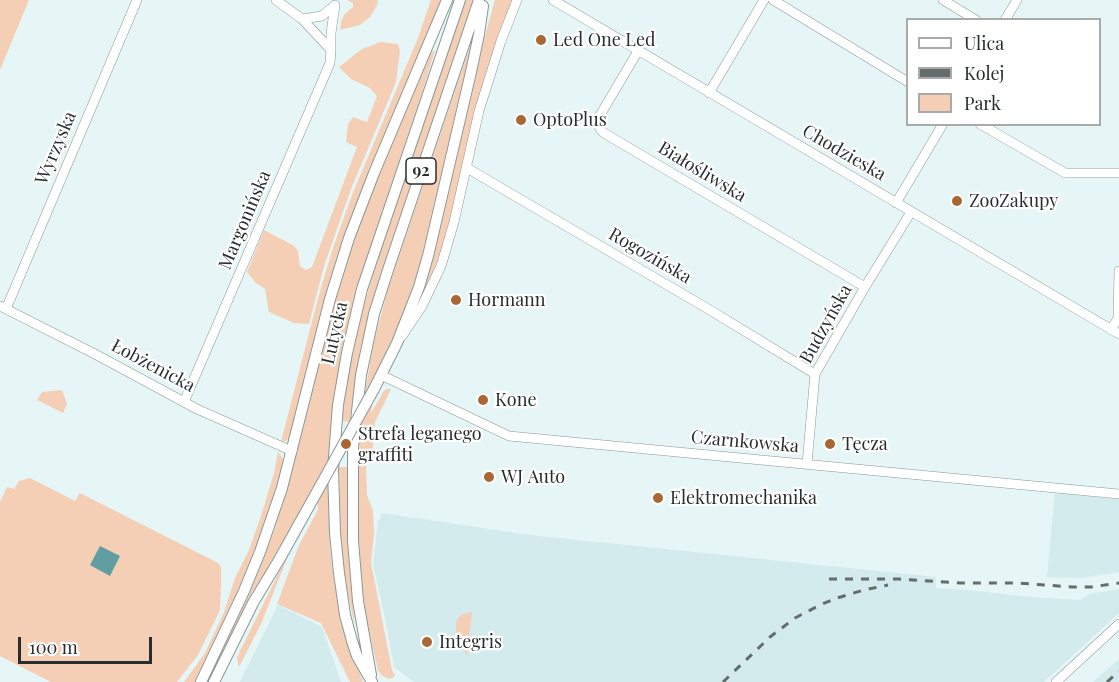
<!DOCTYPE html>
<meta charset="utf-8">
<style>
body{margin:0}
#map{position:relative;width:1119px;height:682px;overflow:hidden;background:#e6f5f5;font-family:"Playfair Display",serif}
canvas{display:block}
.legend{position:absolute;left:906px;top:18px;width:195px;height:108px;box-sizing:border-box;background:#fff;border:2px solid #a9abab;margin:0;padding:8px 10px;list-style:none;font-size:18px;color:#282e2e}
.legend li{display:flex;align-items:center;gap:12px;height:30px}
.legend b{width:30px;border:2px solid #a9abab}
.scale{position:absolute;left:18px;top:637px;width:134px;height:27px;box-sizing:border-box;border:3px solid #282e2e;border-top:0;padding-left:8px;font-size:18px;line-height:21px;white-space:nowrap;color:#282e2e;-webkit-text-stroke:4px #fff;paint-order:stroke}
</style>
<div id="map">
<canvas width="1119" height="682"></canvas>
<ul class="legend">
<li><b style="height:8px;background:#fff"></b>Ulica</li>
<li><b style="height:8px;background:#646c6c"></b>Kolej</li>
<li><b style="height:16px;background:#f4cfb5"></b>Park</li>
</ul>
<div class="scale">100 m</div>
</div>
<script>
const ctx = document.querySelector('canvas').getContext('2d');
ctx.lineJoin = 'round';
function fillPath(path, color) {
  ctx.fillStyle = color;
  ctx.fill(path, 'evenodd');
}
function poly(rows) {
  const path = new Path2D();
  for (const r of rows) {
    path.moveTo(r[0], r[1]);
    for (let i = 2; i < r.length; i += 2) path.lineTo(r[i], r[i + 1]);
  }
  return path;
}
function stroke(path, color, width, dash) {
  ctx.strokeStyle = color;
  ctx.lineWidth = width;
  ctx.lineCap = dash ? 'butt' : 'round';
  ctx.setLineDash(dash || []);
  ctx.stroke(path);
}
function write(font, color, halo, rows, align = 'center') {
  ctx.font = font + ' "Playfair Display",serif';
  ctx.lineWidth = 4.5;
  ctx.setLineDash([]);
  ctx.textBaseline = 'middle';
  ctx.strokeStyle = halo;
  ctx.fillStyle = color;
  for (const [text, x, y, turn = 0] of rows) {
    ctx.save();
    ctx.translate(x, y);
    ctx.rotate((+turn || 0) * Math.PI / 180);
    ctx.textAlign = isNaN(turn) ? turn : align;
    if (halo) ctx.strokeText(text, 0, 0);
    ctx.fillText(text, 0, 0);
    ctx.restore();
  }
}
const built = poly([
 [1055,493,1119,499,1119,572,1079,578,1047,577],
 [381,513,530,535,936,577,936,588,968,590,1031,597,1080,600,1089,594,1119,589,1119,613,1044,682,414,682,394,667,385,618,373,564,378,520,380,520],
 [278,605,322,627,341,682,240,682],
 [1119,659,1119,682,1093,682]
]);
const green = poly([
 [0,0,29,0,0,70],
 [347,0,378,0,377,5,370,17,360,25,340,30,341,22,344,15,353,7,353,3],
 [431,0,441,0,380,145,348,226,321,314,290,437,286,441,281,442,318,298,333,248,352,195,418,38],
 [465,0,474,0,377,285,360,350,354,387,350,422,342,421,345,392,354,341,364,305,387,230],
 [495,0,512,0,500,34,439,259,421,299,434,253,481,51],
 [474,35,420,265,401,320,378,370,377,370,371,413,384,391,386,389,391,389,375,422,372,455,370,459,367,462,366,466,367,495,373,511,374,533,371,563,392,670,395,676,390,679,382,676,378,670,367,622,361,578,357,502,358,467,363,403,374,342,388,289],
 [381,42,398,44,400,51,396,82,351,189,324,266,309,324,294,323,269,312,265,289,256,283,247,272,264,230,294,246,298,251,300,266,304,269,306,270,312,267,357,147,346,142,348,124,353,117,367,122,377,96,370,88,351,79,339,67,362,49],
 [435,50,421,96,371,245,354,298,341,353,332,413,328,480,330,549,332,565,338,606,348,643,363,682,350,682,321,623,277,604,299,545,318,510,317,481,272,562,252,593,209,682,206,682,251,590,275,528,290,478,337,293,351,249,366,206,408,105,430,54],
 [62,390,67,404,63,413,37,400,42,392],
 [278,452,283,459,282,471,252,560,232,607,195,682,184,682,205,653,224,612,235,578,249,550,261,516,274,473],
 [339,467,347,467,349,565,355,626,345,581,341,549],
 [30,478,75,501,80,493,218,563,221,567,221,584,220,610,198,655,177,682,51,682,0,656,0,502,7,487,14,489,19,481],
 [292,546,261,624,239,667,237,659,240,651],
 [472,612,467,656,456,631,456,624,458,618,461,615]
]);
const water = poly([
 [100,546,120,556,110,576,90,565]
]);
const minor = poly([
 [276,0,302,19,331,50,331,33,335,5,322,16,302,19],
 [553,0,1119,334],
 [773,0,908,82],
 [943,0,976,20],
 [1005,20,1017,0],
 [638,51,599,117,598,122,600,129,604,133,865,287],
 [709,93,764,0],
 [980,124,1065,173,1119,173],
 [467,168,710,310,815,374],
 [896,203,943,124],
 [0,306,95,354,197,409,292,451],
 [6,309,137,0],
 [1111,330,1118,318,1119,271],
 [402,336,422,306,441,266,454,222,479,111,501,41,517,0],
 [381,375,509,436,1119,494],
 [184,402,330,63,331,50],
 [807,464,815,374,865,287,911,212],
 [1056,682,1119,624]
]);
const major = poly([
 [374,389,397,343,419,287,428,256,471,72,479,34,483,6],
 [371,675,358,601,353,541,353,448,361,375,374,314,388,270,479,0],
 [201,682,244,591,260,552,282,488,330,299,349,238,374,173,447,0],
 [214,682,253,603,279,560,318,490],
 [372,682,357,656,352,641,345,615,339,573,335,533,333,470,338,405,347,353,362,289,460,0]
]);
const rail = poly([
 [829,579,899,579,960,583,1018,583,1072,587,1091,587,1119,583],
 [723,682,770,637,795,618,820,605,837,598,864,590,888,585],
 [1107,682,1119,671]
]);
const majorBridge = poly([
 [318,490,374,389]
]);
const markers = [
 [541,40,6,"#a96733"],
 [521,120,6,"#a96733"],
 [957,201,6,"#a96733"],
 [456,300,6,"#a96733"],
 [483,400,6,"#a96733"],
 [346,444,6,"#a96733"],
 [830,444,6,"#a96733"],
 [489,477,6,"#a96733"],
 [658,498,6,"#a96733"],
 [427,642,6,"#a96733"]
];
const shields = [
 [421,171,30]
];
const shieldNames = [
 ["92",421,171]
];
const poiNames = [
 ["Led One Led",553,40],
 ["OptoPlus",533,120],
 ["ZooZakupy",969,201],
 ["Hormann",468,300],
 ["Kone",495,400],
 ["Strefa leganego",358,434],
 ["graffiti",358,455],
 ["Tęcza",842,444],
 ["WJ Auto",501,477],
 ["Elektromechanika",670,498],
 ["Integris",439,642]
];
const streetNames = [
 ["Wyrzyska",56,148,-67],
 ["Chodzieska",844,153,30],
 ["Białośliwska",702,172,31],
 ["Margonińska",245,220,-67],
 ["Rogozińska",650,256,30],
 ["Budzyńska",826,324,-61],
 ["Lutycka",335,333,-77],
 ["Łobżenicka",153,366,28],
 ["Czarnkowska",745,442,5]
];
fillPath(built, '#d3ebec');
fillPath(green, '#f4cfb5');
fillPath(water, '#609ea2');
stroke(minor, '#899797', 10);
stroke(major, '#899797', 12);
stroke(minor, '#fff', 9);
stroke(major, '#fff', 10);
stroke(rail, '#646c6c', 3, [8, 8]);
stroke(majorBridge, '#899797', 12, []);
stroke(majorBridge, '#fff', 10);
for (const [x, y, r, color] of markers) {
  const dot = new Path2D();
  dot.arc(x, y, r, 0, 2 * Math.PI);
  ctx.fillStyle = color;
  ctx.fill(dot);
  stroke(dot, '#fff', 2);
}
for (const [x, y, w] of shields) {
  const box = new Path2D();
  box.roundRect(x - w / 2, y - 13, w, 26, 4.5);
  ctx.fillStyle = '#fff';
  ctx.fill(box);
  stroke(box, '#282e2e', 1.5);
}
write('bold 16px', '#282e2e', null, shieldNames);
write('18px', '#282e2e', '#fff', poiNames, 'left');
write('18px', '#282e2e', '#fff', streetNames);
</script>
